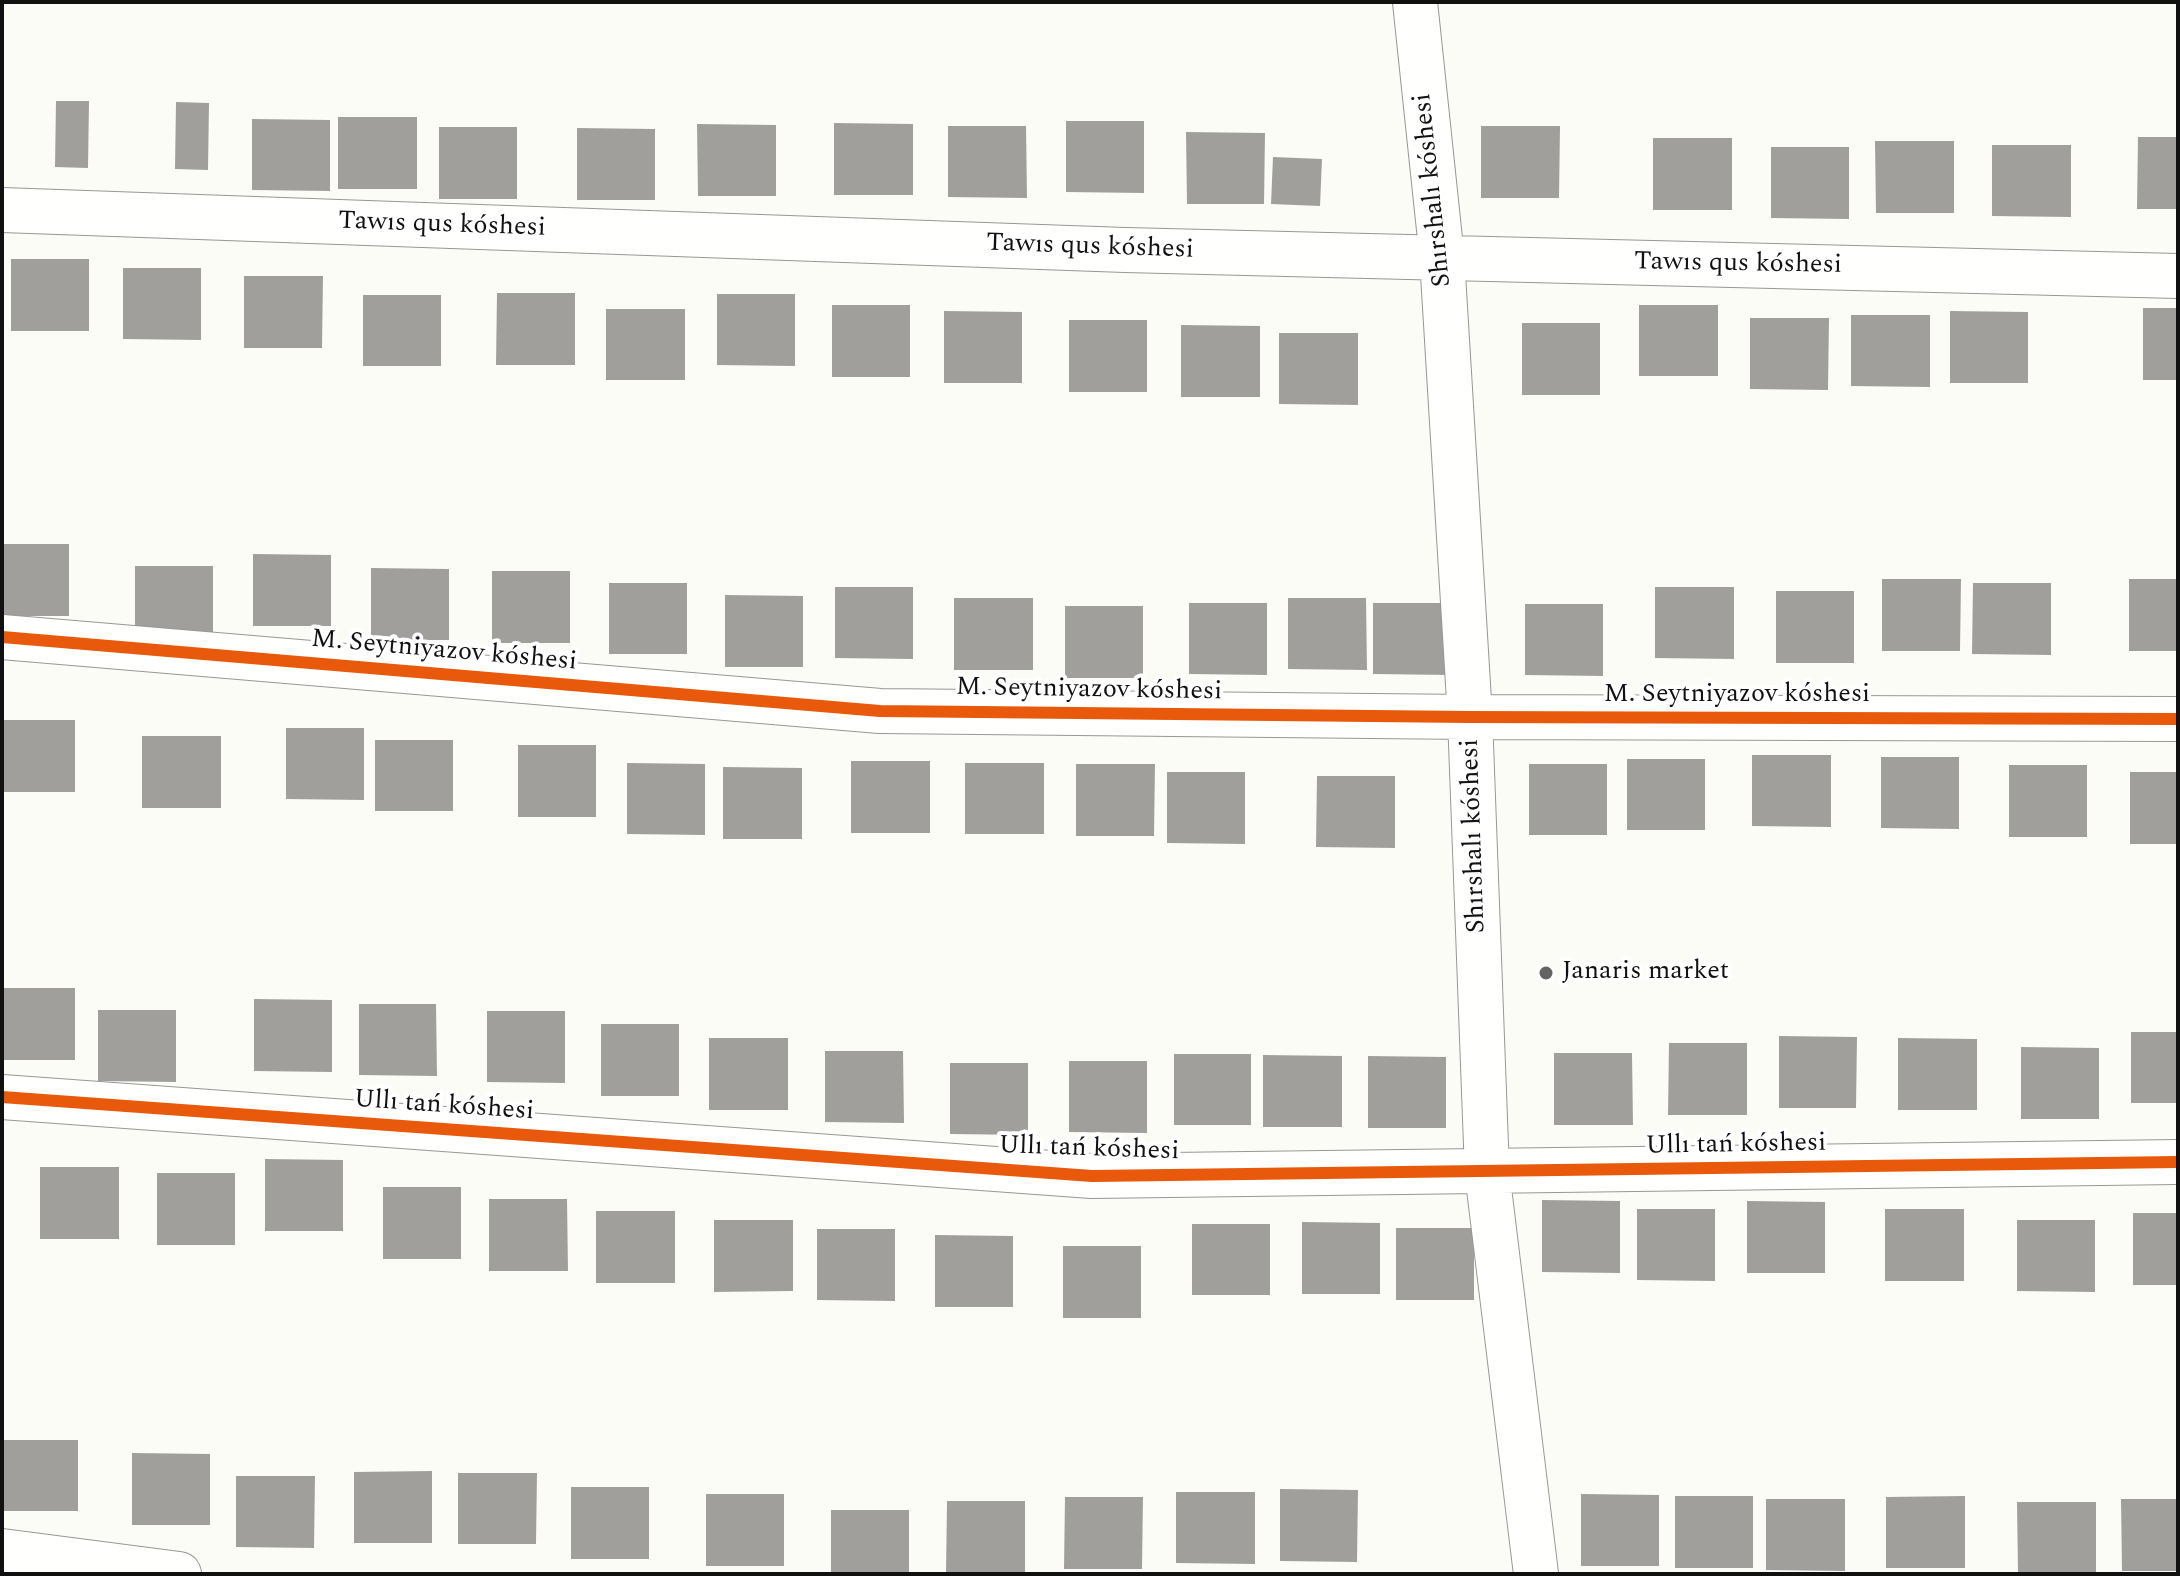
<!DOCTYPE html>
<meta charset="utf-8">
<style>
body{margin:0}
#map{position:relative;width:2180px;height:1576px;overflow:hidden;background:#fcfcf7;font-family:Spectral,serif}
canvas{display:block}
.frame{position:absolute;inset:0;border:4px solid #111;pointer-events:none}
</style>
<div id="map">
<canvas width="2180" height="1576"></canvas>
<div class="frame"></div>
</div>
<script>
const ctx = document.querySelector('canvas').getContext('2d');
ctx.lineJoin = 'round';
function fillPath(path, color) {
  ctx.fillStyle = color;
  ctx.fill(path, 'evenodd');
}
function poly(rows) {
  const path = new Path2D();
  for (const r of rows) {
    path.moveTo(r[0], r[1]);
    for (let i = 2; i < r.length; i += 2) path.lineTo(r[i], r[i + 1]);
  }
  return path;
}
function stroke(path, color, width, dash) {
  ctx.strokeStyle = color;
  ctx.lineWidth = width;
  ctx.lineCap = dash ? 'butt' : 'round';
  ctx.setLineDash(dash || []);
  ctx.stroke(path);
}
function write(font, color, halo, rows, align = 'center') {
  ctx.font = font + ' Spectral,serif';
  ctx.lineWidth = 8;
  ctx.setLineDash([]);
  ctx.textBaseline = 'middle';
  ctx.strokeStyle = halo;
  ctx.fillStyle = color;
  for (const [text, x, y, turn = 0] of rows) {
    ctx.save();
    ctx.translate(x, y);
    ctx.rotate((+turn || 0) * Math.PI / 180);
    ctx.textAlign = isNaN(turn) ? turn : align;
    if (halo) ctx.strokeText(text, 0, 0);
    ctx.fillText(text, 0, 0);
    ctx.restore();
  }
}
const building = poly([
 [56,101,89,101,88,168,55,167],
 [176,102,209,103,208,170,175,169],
 [338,117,417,117,417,189,338,189],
 [252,119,330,120,330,191,252,190],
 [1066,121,1144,121,1144,193,1066,192],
 [834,123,913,124,913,195,834,195],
 [697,124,776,125,776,196,698,196],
 [948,126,1026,126,1027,198,948,197],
 [1481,126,1560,126,1559,198,1481,198],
 [439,127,517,127,517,199,439,199],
 [577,128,655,129,655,200,577,200],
 [1186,132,1265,133,1264,204,1187,204],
 [2138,137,2178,137,2178,209,2137,209],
 [1653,138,1732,138,1732,210,1653,210],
 [1875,141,1954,141,1954,213,1876,213],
 [1992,145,2071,145,2071,217,1992,216],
 [1771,147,1849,147,1849,219,1771,218],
 [1273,157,1322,159,1320,206,1271,204],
 [11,259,89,259,89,331,11,331],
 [123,268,201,268,201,340,123,339],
 [244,276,323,276,322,348,244,348],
 [497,293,575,293,575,365,496,365],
 [717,294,795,294,795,366,717,365],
 [363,295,441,295,441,366,363,366],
 [832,305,910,305,910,377,832,377],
 [1639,305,1718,305,1718,376,1639,376],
 [2143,308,2178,308,2178,380,2143,380],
 [606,309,685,309,685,380,606,380],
 [944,311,1022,312,1022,383,944,383],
 [1950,311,2028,312,2028,383,1950,383],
 [1851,315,1930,315,1930,387,1851,386],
 [1750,318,1829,318,1828,390,1750,389],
 [1069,320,1147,320,1147,392,1069,392],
 [1522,323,1600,323,1600,395,1522,395],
 [1181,325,1260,326,1260,397,1181,397],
 [1279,333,1358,333,1358,405,1279,404],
 [2,544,69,544,69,616,2,616],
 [253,554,331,555,331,626,253,626],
 [135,566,213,566,213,638,135,638],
 [371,568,449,569,449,640,371,640],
 [492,571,570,571,570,643,492,643],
 [1882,579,1961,579,1960,651,1882,651],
 [2129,579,2178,579,2178,651,2129,651],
 [609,583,687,583,687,654,609,654],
 [1973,583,2051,583,2051,655,1972,654],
 [835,587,913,587,913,659,835,658],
 [1655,587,1734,587,1734,659,1655,658],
 [1776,591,1854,591,1854,663,1776,663],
 [725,595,803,596,803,667,725,667],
 [954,598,1033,598,1033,670,954,670],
 [1288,598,1366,598,1367,670,1288,669],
 [1189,603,1267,603,1267,675,1189,674],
 [1373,603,1451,603,1451,675,1373,674],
 [1525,604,1603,604,1603,676,1525,675],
 [1065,606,1143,606,1143,678,1065,678],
 [2,720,75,720,75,792,2,792],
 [286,728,364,728,364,800,286,799],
 [142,736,221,736,221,808,142,808],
 [375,740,453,740,453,811,375,811],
 [518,745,596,745,596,817,518,817],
 [1752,755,1831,755,1831,827,1752,826],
 [1881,757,1959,757,1959,829,1881,828],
 [1627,759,1705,759,1705,830,1627,830],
 [851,761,930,761,930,833,851,833],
 [627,763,705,764,705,835,627,834],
 [965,763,1044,763,1044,834,965,834],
 [1076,764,1155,764,1154,836,1076,836],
 [1529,764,1607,764,1607,835,1529,835],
 [2009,765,2087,765,2087,837,2009,837],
 [723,767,802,768,802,839,723,839],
 [1167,772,1245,772,1245,844,1167,843],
 [2130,772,2178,772,2178,844,2130,844],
 [1317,776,1395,776,1395,848,1316,847],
 [2,988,75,988,75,1060,2,1060],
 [254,999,332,1000,332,1072,254,1071],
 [359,1004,436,1004,437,1076,359,1075],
 [98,1010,176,1010,176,1082,98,1081],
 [487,1011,565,1011,565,1083,487,1082],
 [601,1024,679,1024,679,1096,601,1096],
 [2131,1032,2178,1032,2178,1103,2131,1103],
 [1779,1036,1857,1037,1856,1108,1779,1108],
 [709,1038,788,1038,788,1110,709,1110],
 [1898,1038,1977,1039,1977,1110,1898,1110],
 [1669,1043,1747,1043,1747,1115,1668,1115],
 [2021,1047,2099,1048,2099,1119,2021,1119],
 [825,1051,903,1051,904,1123,825,1122],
 [1554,1053,1632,1053,1633,1125,1554,1125],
 [1174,1054,1251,1054,1251,1125,1174,1125],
 [1263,1055,1342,1056,1342,1127,1263,1127],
 [1368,1056,1446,1057,1446,1128,1368,1128],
 [1069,1061,1147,1061,1147,1133,1069,1132],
 [950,1063,1028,1063,1028,1135,950,1134],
 [265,1159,343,1160,343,1231,265,1231],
 [40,1167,119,1167,119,1239,40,1239],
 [157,1173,235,1173,235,1245,157,1245],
 [383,1187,461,1187,461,1259,383,1259],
 [489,1199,567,1199,568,1271,489,1271],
 [1542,1200,1620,1201,1620,1273,1542,1272],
 [1747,1201,1825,1202,1825,1273,1747,1273],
 [1637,1209,1715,1209,1715,1281,1637,1280],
 [1885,1209,1964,1209,1964,1281,1885,1281],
 [596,1211,675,1211,675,1283,596,1283],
 [2133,1213,2178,1213,2178,1285,2133,1285],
 [714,1220,793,1220,793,1291,714,1292],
 [2017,1220,2095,1220,2095,1292,2017,1291],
 [1302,1222,1380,1223,1380,1294,1302,1294],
 [1192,1224,1270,1224,1270,1295,1192,1295],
 [1396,1228,1474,1228,1474,1300,1396,1300],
 [817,1229,895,1229,895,1301,817,1300],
 [935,1235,1013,1236,1013,1307,935,1307],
 [1063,1246,1141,1246,1141,1318,1063,1318],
 [2,1440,78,1440,78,1511,2,1511],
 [132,1453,210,1454,210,1525,132,1525],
 [432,1471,432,1543,354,1543,354,1472],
 [458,1473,537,1473,536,1544,458,1544],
 [236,1476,315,1476,314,1548,236,1547],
 [571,1487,649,1487,649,1559,571,1559],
 [1280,1489,1358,1490,1357,1562,1280,1561],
 [1176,1492,1255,1492,1255,1564,1176,1563],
 [706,1494,784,1494,784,1566,706,1566],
 [1581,1494,1659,1495,1659,1566,1581,1566],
 [1675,1496,1753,1496,1753,1568,1675,1568],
 [1965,1496,1965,1568,1886,1568,1886,1497],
 [1065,1497,1143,1497,1142,1569,1064,1569],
 [1766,1499,1845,1499,1845,1571,1766,1570],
 [2121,1499,2178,1499,2178,1571,2122,1571],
 [947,1501,1025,1501,1025,1573,946,1573],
 [2017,1502,2096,1502,2096,1573,2018,1573],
 [831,1510,909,1510,909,1574,831,1574]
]);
const minor = poly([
 [1415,2,1442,258,1470,717,1487,1172,1536,1574],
 [2,210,1125,250,2178,276],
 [2,637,880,711,1470,717,2178,719],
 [2,1097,1092,1176,2178,1162],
 [2,1551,179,1574]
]);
const cycleway = poly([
 [2,637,880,711,1470,717,2178,719],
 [2,1097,1092,1176,2178,1162]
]);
const markers = [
 [1546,973,8,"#636362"]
];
const streetNames = [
 ["Shırshalı kóshesi",1434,190,-96],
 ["Tawıs qus kóshesi",442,226,2],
 ["Tawıs qus kóshesi",1090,248,2],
 ["Tawıs qus kóshesi",1738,265,1],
 ["M. Seytniyazov kóshesi",444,652,5],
 ["M. Seytniyazov kóshesi",1089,691,1],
 ["M. Seytniyazov kóshesi",1737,696],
 ["Shırshalı kóshesi",1475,836,-92],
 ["Ullı tań kóshesi",444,1107,4],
 ["Ullı tań kóshesi",1736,1146,-1],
 ["Ullı tań kóshesi",1089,1150,2]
];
const poiNames = [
 ["Janaris market",1562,973]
];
fillPath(building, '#a09f9c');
stroke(minor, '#979795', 46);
stroke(minor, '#fffffe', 44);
stroke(cycleway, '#e8590c', 12);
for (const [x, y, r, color] of markers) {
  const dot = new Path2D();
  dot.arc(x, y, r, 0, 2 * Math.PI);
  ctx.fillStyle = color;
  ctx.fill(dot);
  stroke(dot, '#fff', 3);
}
write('26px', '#111', '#fff', streetNames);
write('26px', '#111', '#fff', poiNames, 'left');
</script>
